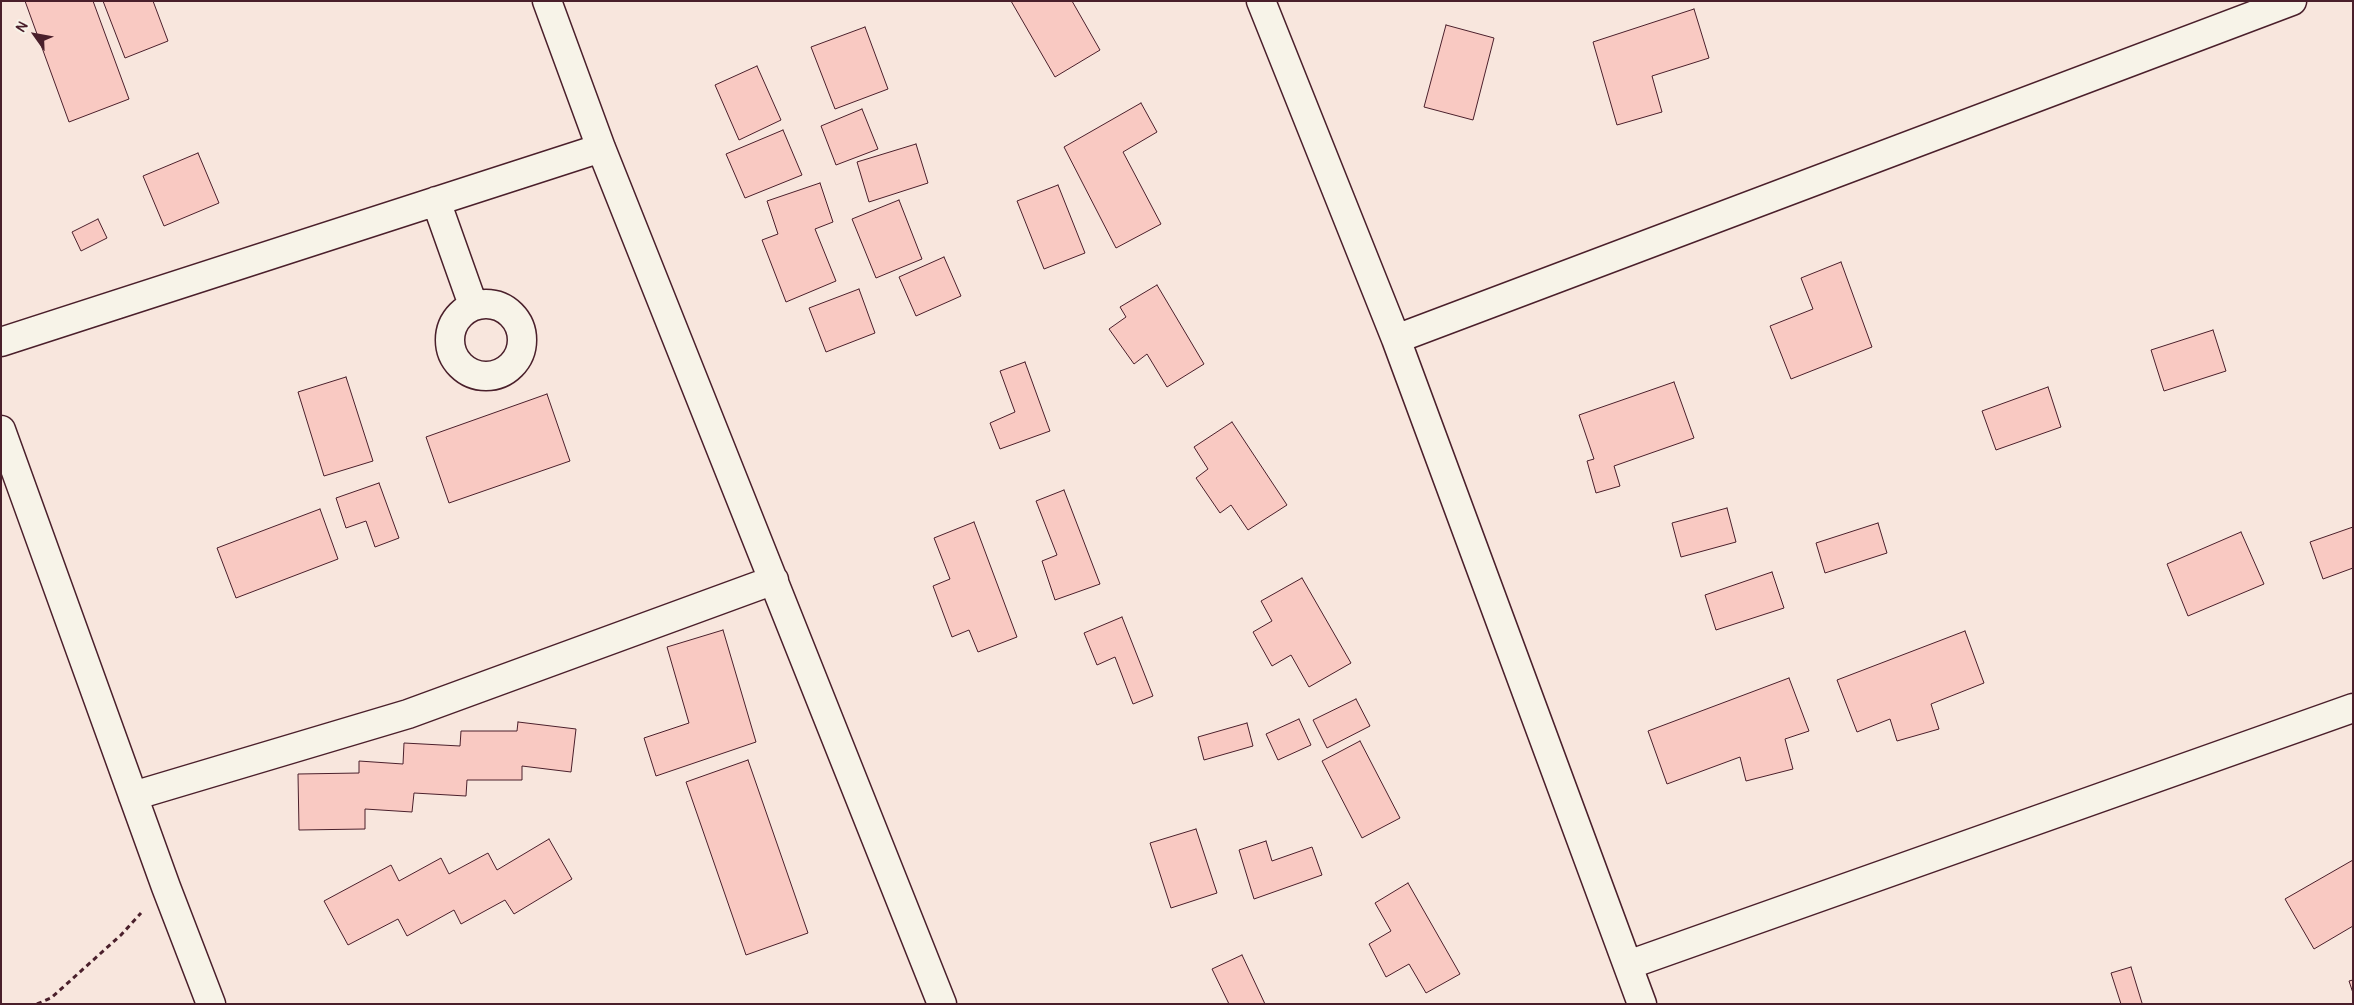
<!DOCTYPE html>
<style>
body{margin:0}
#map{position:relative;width:2354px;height:1005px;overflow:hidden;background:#f8e6dd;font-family:Pangolin,sans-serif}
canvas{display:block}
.frame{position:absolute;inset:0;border:2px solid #4a1f2b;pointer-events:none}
.north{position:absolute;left:10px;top:10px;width:50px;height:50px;-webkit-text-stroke:4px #f7f3e8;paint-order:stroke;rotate:302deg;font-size:14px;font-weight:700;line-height:20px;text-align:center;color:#4a1f2b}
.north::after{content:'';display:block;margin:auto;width:18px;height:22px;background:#4a1f2b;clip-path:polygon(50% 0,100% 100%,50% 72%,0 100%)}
</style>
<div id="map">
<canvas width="2354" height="1005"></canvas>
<div class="frame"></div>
<div class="north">N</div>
</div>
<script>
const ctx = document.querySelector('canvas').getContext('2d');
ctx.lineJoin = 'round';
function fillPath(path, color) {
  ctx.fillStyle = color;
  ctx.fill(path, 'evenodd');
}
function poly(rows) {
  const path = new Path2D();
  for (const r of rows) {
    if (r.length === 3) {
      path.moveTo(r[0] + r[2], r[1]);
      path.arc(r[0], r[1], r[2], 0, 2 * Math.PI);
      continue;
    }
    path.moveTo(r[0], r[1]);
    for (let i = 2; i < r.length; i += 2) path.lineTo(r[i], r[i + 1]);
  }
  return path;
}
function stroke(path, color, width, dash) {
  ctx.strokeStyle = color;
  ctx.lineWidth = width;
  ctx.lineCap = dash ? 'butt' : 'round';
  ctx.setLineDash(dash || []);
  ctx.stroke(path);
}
const building = poly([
 [25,1,93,1,129,99,69,122,25,1],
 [103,1,153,1,168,41,125,58,103,1],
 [1011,1,1072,1,1100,50,1055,77,1011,1],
 [1694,9,1709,58,1652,76,1662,112,1617,125,1593,42,1694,9],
 [1446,25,1494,38,1473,120,1424,107,1446,25],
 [865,27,888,89,835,109,811,47,865,27],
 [757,66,781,120,739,140,715,85,757,66],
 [1141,103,1157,132,1123,152,1161,224,1116,248,1064,147,1141,103],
 [862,109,878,149,836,165,821,126,862,109],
 [783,130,802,175,745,198,726,154,783,130],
 [916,144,928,183,869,202,857,162,916,144],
 [198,153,219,203,164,226,143,176,198,153],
 [820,183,833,222,815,229,836,281,786,302,762,240,778,234,767,201,820,183],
 [1058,185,1085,253,1044,269,1017,201,1058,185],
 [899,200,922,259,876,278,852,219,899,200],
 [98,219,107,238,81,251,72,232,98,219],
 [944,257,961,296,916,316,899,277,944,257],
 [1841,262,1872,347,1791,379,1770,326,1813,309,1801,278,1841,262],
 [1157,285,1204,364,1167,387,1147,354,1134,364,1109,329,1126,317,1120,307,1157,285],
 [859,289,875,333,826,352,809,308,859,289],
 [2213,330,2226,371,2164,391,2151,350,2213,330],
 [1025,362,1050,431,1000,449,990,423,1015,412,1000,371,1025,362],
 [346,377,373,461,324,476,298,392,346,377],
 [1674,382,1694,438,1614,466,1620,486,1596,493,1587,461,1594,459,1579,415,1674,382],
 [2048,387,2061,427,1996,450,1982,411,2048,387],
 [547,394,570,461,449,503,426,437,547,394],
 [1232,422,1287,505,1248,530,1231,505,1220,513,1196,478,1208,469,1194,447,1232,422],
 [379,483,399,538,375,547,366,521,346,528,336,498,379,483],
 [1064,490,1100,584,1055,600,1042,561,1057,555,1036,501,1064,490],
 [1727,508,1736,542,1681,557,1672,523,1727,508],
 [320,509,338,559,236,598,217,548,320,509],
 [974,522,1017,637,978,652,969,630,952,637,933,586,950,579,934,538,974,522],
 [1878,523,1887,553,1825,573,1816,543,1878,523],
 [2353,527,2353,568,2323,579,2310,542,2353,527],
 [2241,532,2264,584,2188,616,2167,564,2241,532],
 [1772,572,1784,608,1716,630,1705,595,1772,572],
 [1302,578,1351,663,1309,687,1291,655,1272,666,1253,632,1272,621,1261,601,1302,578],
 [1122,617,1153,696,1133,704,1115,657,1097,665,1084,633,1122,617],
 [723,630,756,742,656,776,644,738,689,723,667,647,723,630],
 [1965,631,1984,683,1931,704,1939,729,1897,741,1890,719,1857,732,1837,680,1965,631],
 [1789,678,1809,731,1785,739,1793,769,1746,781,1740,757,1667,784,1648,731,1789,678],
 [1356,699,1370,726,1327,748,1313,720,1356,699],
 [1299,719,1311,745,1278,760,1266,734,1299,719],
 [518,722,576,729,571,772,522,766,522,780,467,780,466,796,414,793,412,812,365,809,365,829,299,830,298,774,359,773,359,761,403,764,404,743,460,746,461,731,517,731,518,722],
 [1247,723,1253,746,1204,760,1198,737,1247,723],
 [1360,741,1400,818,1362,838,1322,761,1360,741],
 [748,760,808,933,746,955,686,782,748,760],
 [1196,829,1217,893,1171,908,1150,843,1196,829],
 [549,839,572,879,514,914,505,900,461,924,454,910,407,936,398,919,348,945,324,901,391,865,399,881,441,858,449,874,488,853,497,870,549,839],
 [1266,841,1272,861,1312,847,1322,875,1254,899,1239,850,1266,841],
 [2353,860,2353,926,2314,949,2285,899,2353,860],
 [1408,883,1460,974,1426,993,1409,964,1386,977,1369,944,1391,931,1375,903,1408,883],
 [1242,955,1265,1004,1229,1004,1212,969,1242,955],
 [2131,967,2142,1003,2141,1004,2121,1004,2111,973,2131,967],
 [2353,980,2353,993,2349,981,2353,980]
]);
const path = poly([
 [37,1004,51,998,121,935,141,913]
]);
const minor = poly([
 [547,1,601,148,942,1004],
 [1261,1,1396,339,1642,1004],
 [436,201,473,305],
 [486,340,36],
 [1396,339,2292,1],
 [1,342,601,148],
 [1,430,166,887,211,1004],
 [133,796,408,714,774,580],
 [1628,965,2353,708]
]);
fillPath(building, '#f9c9c2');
stroke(building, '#4a1f2b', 1);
stroke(minor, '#4a1f2b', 31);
stroke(path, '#4a1f2b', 3, [5, 4]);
stroke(minor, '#f7f3e8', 28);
</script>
